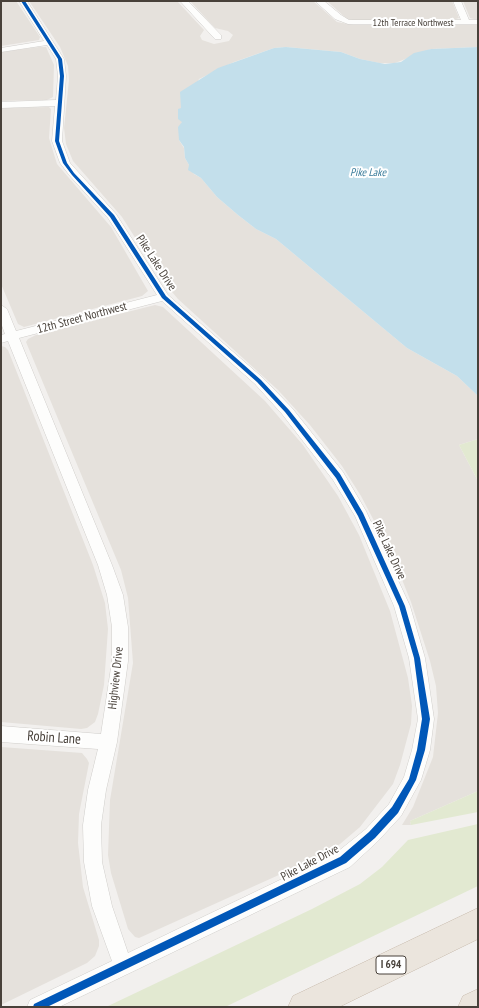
<!DOCTYPE html>
<style>
body{margin:0}
#map{position:relative;width:479px;height:1008px;overflow:hidden;background:#f2f0ee;font-family:"PT Sans Narrow",sans-serif}
canvas{display:block}
.frame{position:absolute;inset:0;border:2px solid #48413a;pointer-events:none}
</style>
<div id="map">
<canvas width="479" height="1008"></canvas>
<div class="frame"></div>
</div>
<script>
const ctx = document.querySelector('canvas').getContext('2d');
ctx.lineJoin = 'round';
function fillPath(path, color) {
  ctx.fillStyle = color;
  ctx.fill(path, 'evenodd');
}
function poly(rows) {
  const path = new Path2D();
  for (const r of rows) {
    path.moveTo(r[0], r[1]);
    for (let i = 2; i < r.length; i += 2) path.lineTo(r[i], r[i + 1]);
  }
  return path;
}
function stroke(path, color, width, dash) {
  ctx.strokeStyle = color;
  ctx.lineWidth = width;
  ctx.lineCap = dash ? 'butt' : 'round';
  ctx.setLineDash(dash || []);
  ctx.stroke(path);
}
function write(font, color, halo, rows, align = 'center') {
  ctx.font = font + ' "PT Sans Narrow",sans-serif';
  ctx.lineWidth = 4;
  ctx.setLineDash([]);
  ctx.textBaseline = 'middle';
  ctx.strokeStyle = halo;
  ctx.fillStyle = color;
  for (const [text, x, y, turn = 0] of rows) {
    ctx.save();
    ctx.translate(x, y);
    ctx.rotate((+turn || 0) * Math.PI / 180);
    ctx.textAlign = isNaN(turn) ? turn : align;
    if (halo) ctx.strokeText(text, 0, 0);
    ctx.fillText(text, 0, 0);
    ctx.restore();
  }
}
const residential = poly([
 [1,1,16,1,40,37,39,40,1,46],
 [29,1,177,1,204,30,200,36,202,40,214,44,229,41,233,35,228,31,215,28,190,1,313,1,337,22,353,25,478,25,478,47,431,49,395,63,379,63,360,59,341,52,286,47,274,48,234,62,199,79,182,122,179,140,184,148,185,158,194,174,201,178,217,197,238,215,256,229,276,239,407,348,457,376,478,396,478,439,459,445,478,481,478,791,410,821,411,825,402,825,413,807,433,757,438,713,436,686,430,661,411,602,393,557,361,496,342,466,310,425,278,390,178,299,162,280,122,217,73,161,66,144,64,128,69,80,68,66,60,47],
 [327,1,452,1,459,18,453,20,352,20,347,19],
 [463,1,478,1,478,20,470,18],
 [39,47,46,47,54,65,53,97,47,100,1,101,1,52],
 [49,107,51,109,49,138,57,164,111,227,148,291,142,296,24,327,18,324,1,284,1,108],
 [155,305,163,307,265,401,303,445,338,496,359,535,390,611,408,678,412,706,411,724,400,765,393,784,360,827,340,844,330,851,301,865,139,938,135,937,128,929,111,873,108,855,110,800,133,663,128,598,121,570,26,342,28,339,36,335],
 [1,346,5,347,8,350,93,565,105,603,108,629,104,685,98,714,95,722,87,728,81,729,1,722],
 [1,747,82,753,87,759,89,763,79,814,78,843,83,887,99,940,99,946,95,956,87,963,1,1005]
]);
const green = poly([
 [478,439,478,481,459,445],
 [478,791,478,812,411,825,410,821],
 [478,824,478,886,225,1007,106,1007,312,909,360,884,382,867,408,840]
]);
const water = poly([
 [286,47,341,52,360,59,385,64,401,62,414,53,431,49,478,47,478,396,457,376,407,348,276,239,256,229,238,215,217,197,201,178,188,170,189,165,185,158,184,147,179,140,178,127,182,122,178,119,178,109,181,108,180,92,218,68,274,48]
]);
const minor = poly([
 [19,1,27,1,64,59,66,76,62,141,70,163,116,214,168,295,263,378,292,408,343,472,366,511,410,606,425,658,434,719,430,750,421,780,401,816,378,841,350,867,59,1007,27,1007,30,1000,112,961,92,906,84,862,83,825,88,790,98,749,1,742,1,726,101,734,112,661,112,627,107,595,98,565,8,341,1,343,1,335,5,334,1,323,1,305,7,309,16,331,157,295,108,218,70,176,60,163,52,141,55,106,1,108,1,102,56,100,58,76,56,59,47,45,1,52,1,48,44,41,19,1],
 [162,301,255,384,282,414,333,480,355,516,394,606,409,658,418,719,412,750,404,777,389,804,366,829,336,853,128,953,112,906,102,862,101,825,106,790,117,742,128,661,128,627,123,595,112,565,19,338,162,301],
 [180,1,188,1,221,35,221,39,215,39,180,1],
 [315,1,324,1,341,15,349,20,461,20,453,1,461,1,469,20,478,20,478,24,348,24,335,19,315,1]
]);
const motorway = poly([
 [478,908,478,939,339,1007,288,1007,293,996,478,908],
 [478,989,478,1007,458,1007,463,996,478,989]
]);
const cycleway = poly([
 [21,1,25,1,62,59,64,76,59,141,67,163,74,173,114,215,166,296,261,380,289,410,340,474,363,513,405,606,420,658,430,719,425,750,416,780,398,813,375,838,346,863,47,1007,33,1007,34,1004,340,857,369,832,392,807,409,779,417,750,422,719,414,658,399,606,358,516,336,478,285,412,257,382,162,298,110,217,72,175,63,163,55,141,60,76,58,59,21,1]
]);
const farStreetnames = [
 ["12th Terrace Northwest",413,23]
];
const farWaternames = [
 ["Pike Lake",368,173]
];
const shields = [
 [391,965,30]
];
const shieldNames = [
 ["I 694",391,965]
];
const streetNames = [
 ["Pike Lake Drive",156,263,57],
 ["12th Street Northwest",82,318,-15],
 ["Pike Lake Drive",389,550,65],
 ["Highview Drive",116,678,-84],
 ["Pike Lake Drive",310,863,-28]
];
const nearStreetnames = [
 ["Robin Lane",54,738,4]
];
fillPath(residential, '#e5e1dc');
fillPath(green, '#e2e9d1');
fillPath(water, '#c3dfeb');
stroke(minor, '#d0cecb', 1);
stroke(motorway, '#c7baac', 1);
fillPath(minor, '#fdfdfc');
fillPath(motorway, '#ebe5dd');
fillPath(cycleway, '#0057b8');
write('10px', '#48413a', '#fff', farStreetnames);
write('italic 11px', '#397c9b', '#fff', farWaternames);
for (const [x, y, w] of shields) {
  const box = new Path2D();
  box.roundRect(x - w / 2, y - 9, w, 18, 3);
  ctx.fillStyle = '#fff';
  ctx.fill(box);
  stroke(box, '#48413a', 1);
}
write('bold 11px', '#48413a', null, shieldNames);
write('12px', '#48413a', '#fff', streetNames);
write('14px', '#48413a', '#fff', nearStreetnames);
</script>
